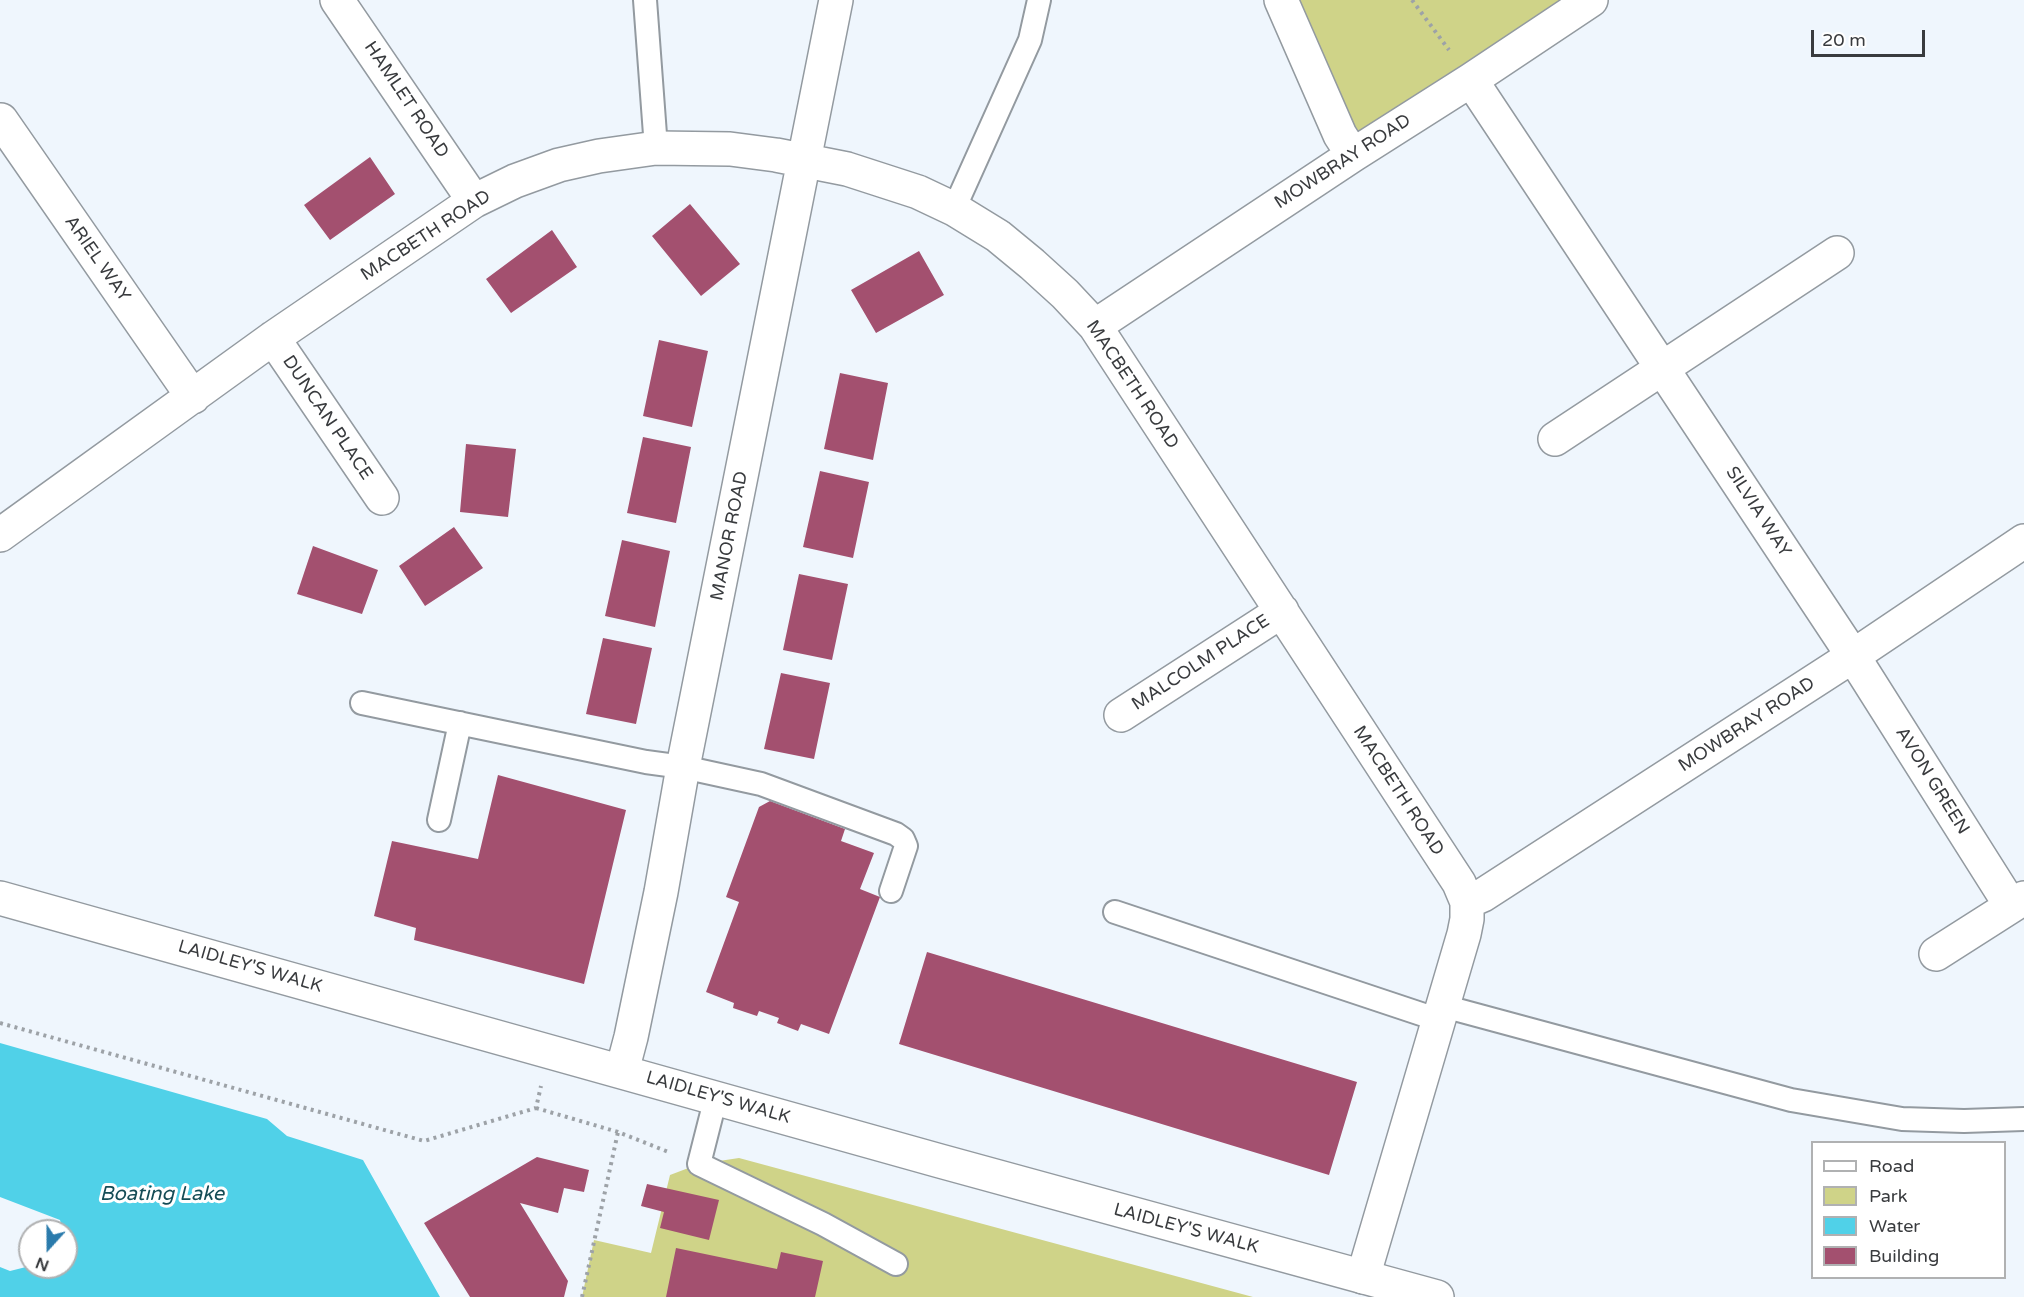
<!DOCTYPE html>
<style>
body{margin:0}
#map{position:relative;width:2024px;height:1297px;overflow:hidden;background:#eff6fd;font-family:"Varela Round",sans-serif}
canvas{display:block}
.legend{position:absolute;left:1811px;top:1141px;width:195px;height:138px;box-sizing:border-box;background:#fff;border:2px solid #b0b1b2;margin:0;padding:8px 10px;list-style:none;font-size:18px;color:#393b3e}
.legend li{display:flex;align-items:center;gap:12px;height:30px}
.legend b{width:30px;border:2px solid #b0b1b2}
.north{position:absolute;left:18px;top:1219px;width:60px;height:60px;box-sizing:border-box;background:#fff;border:2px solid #b0b1b2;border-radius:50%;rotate:201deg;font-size:16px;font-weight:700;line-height:24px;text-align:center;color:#393b3e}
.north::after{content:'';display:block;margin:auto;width:21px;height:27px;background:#2b7bac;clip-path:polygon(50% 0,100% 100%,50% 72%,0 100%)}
.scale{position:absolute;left:1811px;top:30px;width:114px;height:27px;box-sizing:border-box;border:3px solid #393b3e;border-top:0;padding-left:8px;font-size:18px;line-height:21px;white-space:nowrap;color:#393b3e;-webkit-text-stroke:4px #fff;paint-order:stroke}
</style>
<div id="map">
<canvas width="2024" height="1297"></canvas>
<ul class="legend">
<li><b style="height:8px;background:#fff"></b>Road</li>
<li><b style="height:16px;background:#cfd388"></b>Park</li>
<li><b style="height:16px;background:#50d1e8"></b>Water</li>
<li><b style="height:16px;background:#a3506f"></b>Building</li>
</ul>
<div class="north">N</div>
<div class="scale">20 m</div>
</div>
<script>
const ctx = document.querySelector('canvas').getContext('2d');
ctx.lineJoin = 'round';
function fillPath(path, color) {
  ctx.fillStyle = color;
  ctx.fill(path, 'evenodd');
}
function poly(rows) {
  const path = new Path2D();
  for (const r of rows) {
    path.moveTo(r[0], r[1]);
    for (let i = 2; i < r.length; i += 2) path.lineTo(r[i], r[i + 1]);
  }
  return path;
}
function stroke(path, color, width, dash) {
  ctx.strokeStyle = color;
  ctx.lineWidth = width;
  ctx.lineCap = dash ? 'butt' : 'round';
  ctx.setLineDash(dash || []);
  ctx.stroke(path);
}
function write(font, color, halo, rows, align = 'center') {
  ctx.font = font + ' "Varela Round",sans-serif';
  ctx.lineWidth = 6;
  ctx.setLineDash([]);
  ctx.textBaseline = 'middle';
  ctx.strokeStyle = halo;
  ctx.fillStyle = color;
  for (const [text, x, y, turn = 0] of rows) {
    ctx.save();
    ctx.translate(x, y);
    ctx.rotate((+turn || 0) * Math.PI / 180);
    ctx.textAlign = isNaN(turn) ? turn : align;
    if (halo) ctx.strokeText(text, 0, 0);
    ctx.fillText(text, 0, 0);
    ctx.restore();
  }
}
const green = poly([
 [1281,0,1591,0,1353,155],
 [739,1158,1253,1297,582,1297,594,1240,651,1253,670,1175,699,1164]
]);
const water = poly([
 [0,1043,267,1119,287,1136,363,1160,440,1297,0,1297,0,1267,10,1271,30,1266,66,1267,66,1231,63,1231,60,1220,0,1197]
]);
const building = poly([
 [370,157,395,194,330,240,304,205],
 [690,204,740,264,701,296,652,236],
 [552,230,577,267,511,313,486,279],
 [919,251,944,295,876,333,851,290],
 [659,340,708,351,692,427,643,416],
 [840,373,888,383,873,460,824,449],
 [643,437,691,447,676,523,627,513],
 [466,444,516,449,508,517,460,512],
 [820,471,869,482,853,558,803,547],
 [454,527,483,568,425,606,399,566],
 [622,540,670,551,655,627,605,616],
 [313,546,378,570,362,614,297,594],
 [799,574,848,584,832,660,783,650],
 [603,638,652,648,636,724,586,714],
 [781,673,830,683,814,759,764,749],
 [498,775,626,810,584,984,414,940,416,928,374,916,392,841,478,859],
 [770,801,845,829,841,841,874,853,860,889,880,897,829,1034,801,1024,798,1031,777,1023,779,1018,759,1011,757,1016,733,1008,734,1003,706,992,739,902,726,897,759,807],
 [927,952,1357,1082,1329,1175,899,1044],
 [537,1157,589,1170,584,1192,564,1188,558,1213,520,1203,568,1281,564,1297,470,1297,424,1223],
 [647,1184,719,1200,709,1240,660,1228,664,1212,641,1206],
 [676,1248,777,1269,781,1252,823,1261,815,1297,666,1297]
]);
const path = poly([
 [1412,0,1449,50],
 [0,1023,424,1141,536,1108,541,1086],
 [536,1108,618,1132,671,1153],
 [582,1297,618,1132]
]);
const lane = poly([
 [645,0,656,148],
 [954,209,1030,40,1039,0],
 [362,703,646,762,683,767,761,784,896,834,903,839,906,846,891,891],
 [439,820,460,723],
 [1115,912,1439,1020],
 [1443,1006,1791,1100,1902,1119,1964,1121,2024,1119],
 [716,1097,699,1164,823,1224,896,1264]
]);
const street = poly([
 [337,0,474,201],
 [1281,0,1340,135,1353,155],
 [1471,80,1853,656,2011,906],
 [1,120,193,397],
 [1095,326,1353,155,1471,80,1591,0],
 [273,338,382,498],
 [1555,439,1837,253],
 [0,535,273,338,474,201,515,181,559,165,599,156,656,148,730,149,776,155,847,169,918,192,954,209,998,236,1032,264,1065,294,1095,326,1459,883,1467,902,1467,919,1464,934,1363,1277],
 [1121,715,1282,611],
 [1467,902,1483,895,1853,656,2024,541],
 [1936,954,2024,898],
 [622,1071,631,1037,661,892,683,767,836,0]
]);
const secondary = poly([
 [0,898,940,1161,1437,1297]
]);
const streetNames = [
 ["HAMLET ROAD",406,100,56],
 ["MOWBRAY ROAD",1343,162,-33],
 ["MACBETH ROAD",426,236,-33],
 ["ARIEL WAY",97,259,55],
 ["MACBETH ROAD",1132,385,56],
 ["DUNCAN PLACE",327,418,56],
 ["SILVIA WAY",1758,512,57],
 ["MANOR ROAD",730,536,-79],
 ["MALCOLM PLACE",1201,663,-33],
 ["MOWBRAY ROAD",1747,725,-33],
 ["AVON GREEN",1932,781,58],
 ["MACBETH ROAD",1398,791,57],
 ["LAIDLEY'S WALK",250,967,16],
 ["LAIDLEY'S WALK",718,1098,16],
 ["LAIDLEY'S WALK",1186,1229,15]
];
const waterNames = [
 ["Boating Lake",162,1195]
];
fillPath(green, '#cfd388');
fillPath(water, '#50d1e8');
fillPath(building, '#a3506f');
stroke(lane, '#939aa0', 26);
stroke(street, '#939aa0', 36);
stroke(secondary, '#939aa0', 36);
stroke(path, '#9da2a7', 4, [3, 4.5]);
stroke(lane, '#fff', 22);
stroke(street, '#fff', 33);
stroke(secondary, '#fff', 33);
write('18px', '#393b3e', '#fff', streetNames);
write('italic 20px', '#154c56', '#fff', waterNames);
</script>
